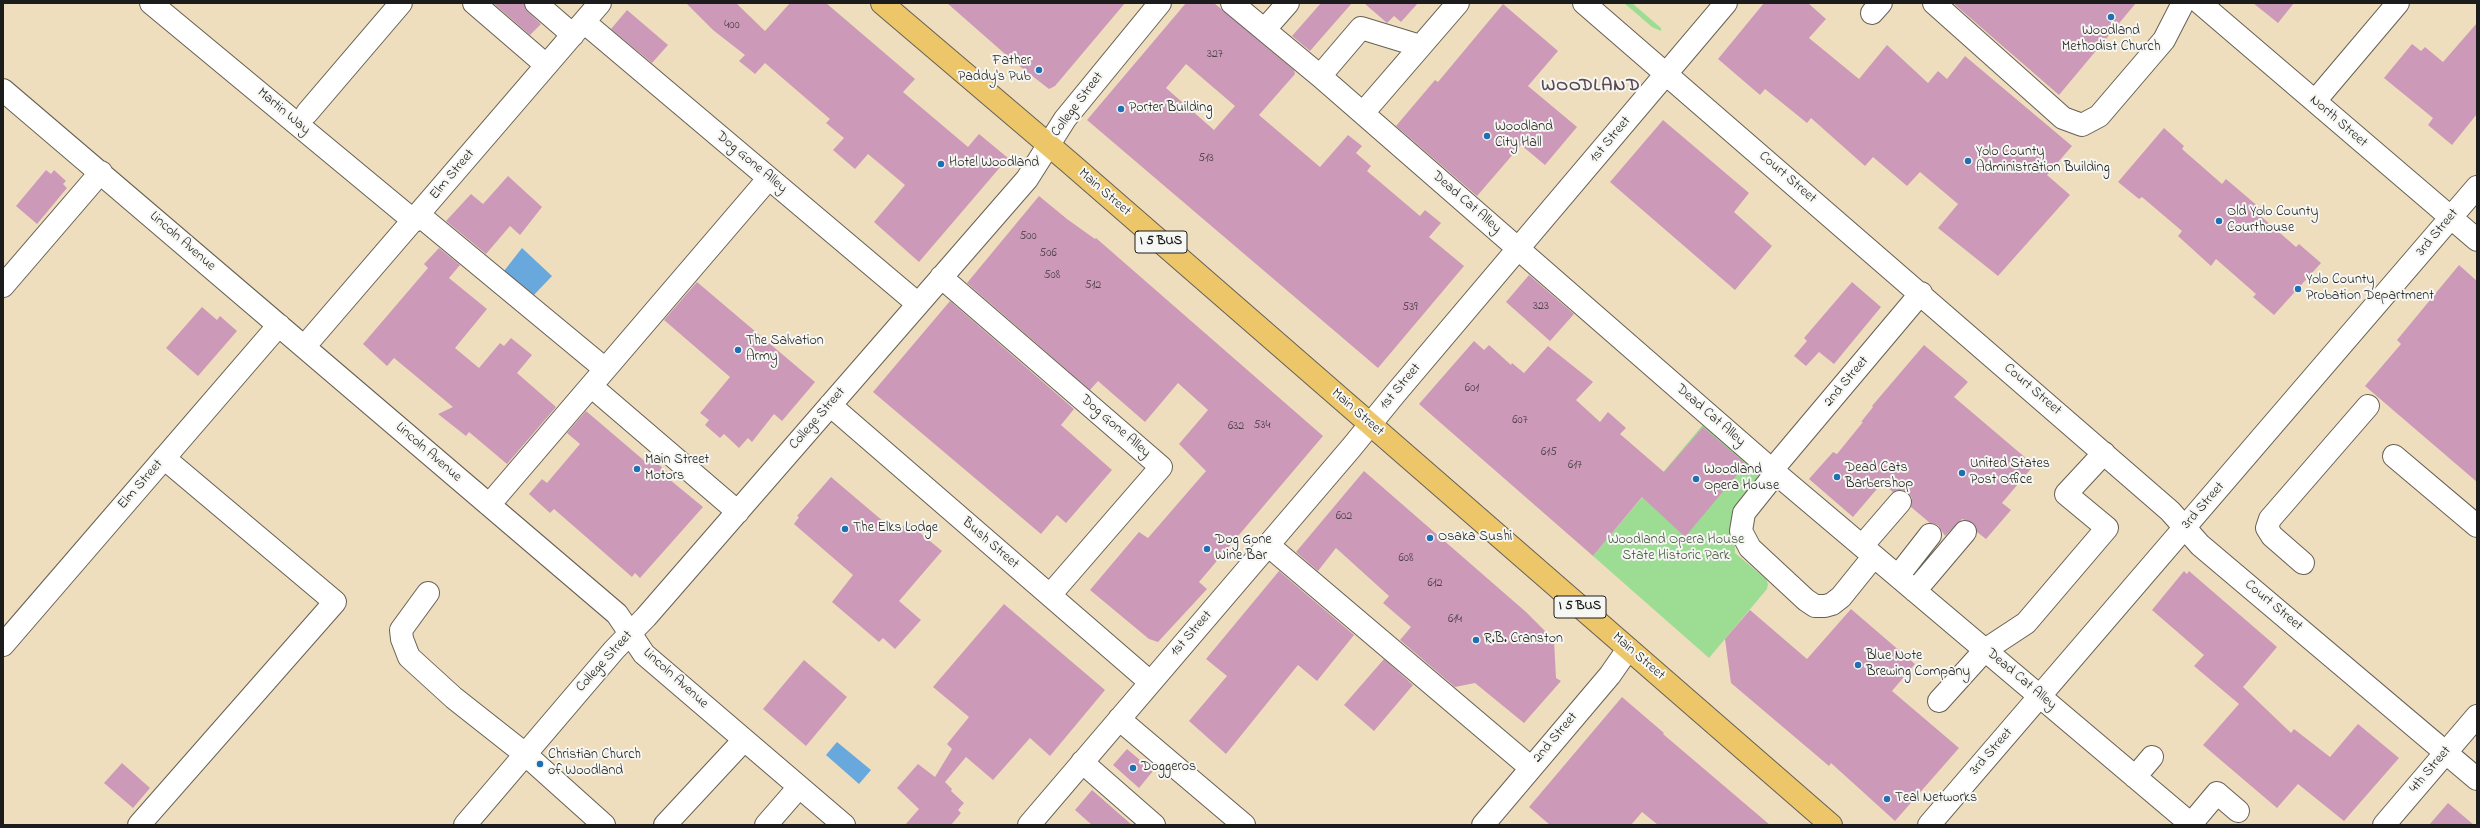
<!DOCTYPE html>
<style>
body{margin:0}
#map{position:relative;width:2480px;height:828px;overflow:hidden;background:#efdebe;font-family:"Indie Flower",sans-serif}
canvas{display:block}
.frame{position:absolute;inset:0;border:4px solid #1c1c1c;pointer-events:none}
</style>
<div id="map">
<canvas width="2480" height="828"></canvas>
<div class="frame"></div>
</div>
<script>
const ctx = document.querySelector('canvas').getContext('2d');
ctx.lineJoin = 'round';
function fillPath(path, color) {
  ctx.fillStyle = color;
  ctx.fill(path, 'evenodd');
}
function poly(rows) {
  const path = new Path2D();
  for (const r of rows) {
    path.moveTo(r[0], r[1]);
    for (let i = 2; i < r.length; i += 2) path.lineTo(r[i], r[i + 1]);
  }
  return path;
}
function stroke(path, color, width, dash) {
  ctx.strokeStyle = color;
  ctx.lineWidth = width;
  ctx.lineCap = dash ? 'butt' : 'round';
  ctx.setLineDash(dash || []);
  ctx.stroke(path);
}
function write(font, color, halo, rows, align = 'center') {
  ctx.font = font + ' "Indie Flower",sans-serif';
  ctx.lineWidth = 4;
  ctx.setLineDash([]);
  ctx.textBaseline = 'middle';
  ctx.strokeStyle = halo;
  ctx.fillStyle = color;
  for (const [text, x, y, turn = 0] of rows) {
    ctx.save();
    ctx.translate(x, y);
    ctx.rotate((+turn || 0) * Math.PI / 180);
    ctx.textAlign = isNaN(turn) ? turn : align;
    if (halo) ctx.strokeText(text, 0, 0);
    ctx.fillText(text, 0, 0);
    ctx.restore();
  }
}
const green = poly([
 [1624,3,1632,3,1661,28,1661,31,1652,27],
 [1706,421,1759,469,1762,479,1734,514,1735,553,1766,579,1768,584,1767,589,1709,658,1593,556]
]);
const water = poly([
 [522,248,552,276,533,296,504,271],
 [837,742,871,770,859,784,826,755]
]);
const building = poly([
 [493,3,524,3,528,12,541,24,530,35],
 [686,3,736,3,765,31,790,3,826,3,915,79,903,92,968,147,979,134,1008,158,919,262,874,222,905,185,868,154,855,169,833,150,844,138,826,123,830,119,765,63,755,74,739,61,745,55,713,30],
 [947,3,1125,3,1055,86,1049,89,1013,61],
 [1186,3,1214,3,1294,70,1295,74,1259,115,1320,167,1348,135,1362,146,1356,153,1371,166,1367,171,1420,216,1425,210,1441,223,1429,237,1464,266,1378,368,1087,120],
 [1186,64,1235,106,1214,130,1166,88],
 [1321,3,1352,3,1310,51,1292,36],
 [1364,3,1418,3,1401,22,1394,16,1387,23],
 [1764,3,1808,3,1826,19,1809,38,1859,79,1887,45,1928,83,1938,71,1947,79,1965,56,2072,146,2047,175,2070,195,1998,276,1938,228,1958,204,1920,172,1907,186,1873,157,1865,166,1811,118,1807,123,1765,89,1760,95,1718,59],
 [1953,3,2136,3,2059,95],
 [2253,3,2294,3,2278,23],
 [1503,4,1558,51,1528,86,1577,127,1545,165,1521,145,1477,196,1396,126,1435,80,1438,82],
 [627,10,668,45,652,63,611,29],
 [2477,23,2477,114,2452,145,2428,125,2433,118,2384,78,2412,44,2421,51,2425,47,2443,62],
 [1663,120,1749,193,1734,212,1772,246,1735,290,1610,182],
 [2164,128,2184,146,2182,149,2222,184,2226,179,2260,208,2256,212,2296,247,2299,244,2321,263,2274,315,2253,297,2256,294,2216,259,2211,266,2178,236,2182,231,2142,197,2139,199,2118,182],
 [46,170,51,174,54,170,66,181,63,184,67,188,37,224,16,206],
 [508,176,542,207,520,235,510,226,486,254,446,221,471,194,483,204],
 [1039,196,1067,219,1095,239,1096,238,1323,436,1199,582,1207,589,1158,642,1149,639,1090,590,1139,532,1148,538,1206,471,1179,444,1208,410,1178,383,1145,422,1098,381,1090,390,967,283],
 [439,248,460,265,449,278,487,309,455,348,479,368,500,343,504,346,511,338,532,355,517,373,556,407,507,464,469,432,466,436,438,414,453,407,394,358,387,366,363,344,428,268,424,264],
 [2459,265,2477,281,2477,482,2365,386,2401,344,2397,340],
 [1529,275,1574,314,1550,341,1506,302],
 [697,282,815,382,782,421,774,414,752,442,748,438,739,448,724,434,720,438,705,425,709,420,700,413,730,377,664,320],
 [1852,282,1881,307,1834,364,1819,352,1806,366,1794,356,1807,341,1804,338],
 [950,301,1074,409,1061,425,1112,470,1066,523,1057,515,1041,534,873,392],
 [202,307,217,320,220,316,237,331,198,376,166,348],
 [1474,341,1484,350,1489,345,1511,365,1512,363,1524,373,1548,346,1593,382,1576,400,1600,422,1608,412,1626,428,1620,434,1664,472,1703,427,1746,464,1685,537,1642,497,1593,556,1419,404],
 [1924,345,1968,382,1954,397,2034,465,2002,503,2011,510,1986,539,1977,532,1973,523,1962,519,1945,536,1938,525,1930,523,1911,507,1912,498,1908,492,1902,490,1893,492,1882,483,1853,517,1809,479,1833,452,1837,454,1863,422,1861,422,1873,407,1872,406],
 [586,411,647,463,651,458,672,476,669,479,703,507,640,578,635,573,632,577,554,509,550,513,529,494,542,479,547,483,580,444,567,433],
 [1364,471,1526,612,1554,640,1556,678,1561,681,1524,723,1475,683,1455,687,1400,640,1411,627,1383,603,1389,596,1336,548,1318,571,1296,552],
 [831,477,897,533,907,522,942,551,899,601,921,620,895,649,883,638,879,642,832,602,853,575,794,524,799,517,797,516],
 [1279,571,1354,635,1317,681,1298,665,1226,754,1189,721,1227,676,1206,659],
 [2184,571,2187,574,2189,571,2277,647,2243,687,2291,733,2294,729,2330,757,2358,724,2399,758,2344,821,2298,784,2277,808,2203,745,2239,704,2194,666,2204,655,2152,610],
 [1004,604,1105,690,1050,756,1030,738,993,780,966,757,945,782,952,789,951,791,964,803,958,810,961,813,951,825,905,825,919,809,897,788,918,764,935,777,952,749,947,744,969,717,933,687],
 [1851,609,1915,664,1892,691,1959,748,1895,821,1831,763,1829,766,1731,683,1725,639,1750,610,1807,659],
 [1384,659,1413,685,1374,731,1344,705],
 [804,660,847,697,806,746,763,709],
 [1622,697,1664,733,1663,734,1770,825,1658,825,1642,812,1631,825,1550,825,1529,807],
 [1127,749,1153,771,1139,788,1113,765],
 [122,763,150,788,133,808,104,783],
 [1092,790,1132,825,1092,825,1075,810],
 [2448,803,2474,825,2429,825]
]);
const minor = poly([
 [151,3,414,221],
 [474,3,546,65],
 [536,3,573,35],
 [1232,3,1320,76,1772,470,2192,825],
 [1584,3,2170,511,2200,545,2477,779],
 [1934,3,2063,118,2082,125,2099,116,2164,40,2183,3],
 [2200,3,2477,240],
 [1872,13,1881,3],
 [584,22,918,304],
 [1265,29,1288,3],
 [1320,76,1361,28,1420,46],
 [3,90,617,614,644,654,844,825],
 [2315,101,2398,3],
 [307,113,401,3],
 [1363,113,1458,3],
 [419,215,605,369],
 [941,277,1161,467,1050,595],
 [3,286,101,172],
 [304,347,600,3],
 [591,386,738,512],
 [830,405,1150,682],
 [2394,456,2477,526],
 [1772,470,1921,293],
 [1776,473,1744,513,1741,531,1750,548,1806,600,1815,606,1825,606,1832,604,1841,597,1874,556],
 [489,505,769,178],
 [1268,545,1531,768],
 [1862,546,1900,502],
 [2303,563,2272,536,2267,528,2270,519,2368,406],
 [1898,576,1930,535],
 [1915,591,1965,532],
 [428,593,401,630,402,639,409,657,454,698,525,754,604,825],
 [3,645,279,325],
 [1939,701,1985,650,2026,623,2107,528,2066,494,2104,453],
 [1119,719,1244,825],
 [1082,762,1154,825],
 [2135,777,2152,757],
 [2191,824,2217,793,2238,811],
 [139,825,335,602,164,458],
 [465,825,614,650,646,617,1027,179,1065,119,1160,3],
 [665,825,744,740],
 [766,825,799,787],
 [1029,825,1351,448,1395,394,1726,3],
 [1483,825,1610,675,1628,649],
 [1929,825,2477,187],
 [2384,825,2477,716]
]);
const major = poly([
 [882,3,1070,163,1831,825]
]);
const markers = [
 [2111,17,4,"#1f6fb2"],
 [1039,70,4,"#1f6fb2"],
 [1121,109,4,"#1f6fb2"],
 [1487,136,4,"#1f6fb2"],
 [1968,161,4,"#1f6fb2"],
 [941,164,4,"#1f6fb2"],
 [2219,221,4,"#1f6fb2"],
 [2298,289,4,"#1f6fb2"],
 [738,350,4,"#1f6fb2"],
 [637,469,4,"#1f6fb2"],
 [1962,473,4,"#1f6fb2"],
 [1837,477,4,"#1f6fb2"],
 [1696,479,4,"#1f6fb2"],
 [845,529,4,"#1f6fb2"],
 [1430,538,4,"#1f6fb2"],
 [1207,549,4,"#1f6fb2"],
 [1476,640,4,"#1f6fb2"],
 [1858,665,4,"#1f6fb2"],
 [540,764,4,"#1f6fb2"],
 [1133,768,4,"#1f6fb2"],
 [1887,799,4,"#1f6fb2"]
];
const numberNames = [
 ["400",732,26],
 ["327",1215,55],
 ["513",1206,159],
 ["500",1028,237],
 ["506",1048,254],
 ["508",1052,276],
 ["512",1093,286],
 ["323",1541,307],
 ["539",1410,308],
 ["601",1472,389],
 ["607",1520,421],
 ["534",1262,426],
 ["632",1236,427],
 ["615",1549,453],
 ["617",1575,466],
 ["602",1344,517],
 ["608",1406,559],
 ["612",1435,584],
 ["614",1455,620]
];
const shields = [
 [1161,242,52],
 [1580,607,52]
];
const shieldNames = [
 ["I 5 BUS",1161,242],
 ["I 5 BUS",1580,607]
];
const poiNames = [
 ["Woodland",2111,32,"center"],
 ["Methodist Church",2111,48,"center"],
 ["Father",1031,62,"right"],
 ["Paddy's Pub",1031,78,"right"],
 ["Porter Building",1129,109],
 ["Woodland",1495,128],
 ["City Hall",1495,144],
 ["Yolo County",1976,153],
 ["Administration Building",1976,169],
 ["Hotel Woodland",949,164],
 ["Old Yolo County",2227,213],
 ["Courthouse",2227,229],
 ["Yolo County",2306,281],
 ["Probation Department",2306,297],
 ["The Salvation",746,342],
 ["Army",746,358],
 ["Main Street",645,461],
 ["Motors",645,477],
 ["United States",1970,465],
 ["Post Office",1970,481],
 ["Dead Cats",1845,469],
 ["Barbershop",1845,485],
 ["Woodland",1704,471],
 ["Opera House",1704,487],
 ["The Elks Lodge",853,529],
 ["Osaka Sushi",1438,538],
 ["Dog Gone",1215,541],
 ["Wine Bar",1215,557],
 ["R.B. Cranston",1484,640],
 ["Blue Note",1866,657],
 ["Brewing Company",1866,673],
 ["Christian Church",548,756],
 ["of Woodland",548,772],
 ["Doggeros",1141,768],
 ["Teal Networks",1895,799]
];
const streetNames = [
 ["College Street",1078,105,-53],
 ["Martin Way",283,112,40],
 ["North Street",2338,122,41],
 ["1st Street",1611,140,-50],
 ["Dog Gone Alley",751,163,40],
 ["Elm Street",453,175,-50],
 ["Court Street",1787,178,41],
 ["Main Street",1104,193,41],
 ["Dead Cat Alley",1466,203,41],
 ["3rd Street",2438,233,-50],
 ["Lincoln Avenue",182,242,41],
 ["2nd Street",1847,382,-50],
 ["1st Street",1401,387,-50],
 ["Court Street",2032,390,41],
 ["Main Street",1357,413,41],
 ["Dead Cat Alley",1710,416,41],
 ["College Street",818,419,-49],
 ["Dog Gone Alley",1115,427,41],
 ["Lincoln Avenue",428,453,41],
 ["Elm Street",141,485,-49],
 ["3rd Street",2204,506,-49],
 ["Bush Street",990,544,41],
 ["Court Street",2273,606,40],
 ["1st Street",1192,634,-49],
 ["Main Street",1638,657,41],
 ["College Street",605,662,-48],
 ["Lincoln Avenue",675,679,42],
 ["Dead Cat Alley",2021,680,40],
 ["2nd Street",1556,738,-50],
 ["3rd Street",1992,752,-49],
 ["4th Street",2431,770,-50]
];
const parkNames = [
 ["Woodland Opera House",1676,541],
 ["State Historic Park",1676,557]
];
const districtNames = [
 ["WOODLAND",1591,87]
];
fillPath(green, '#9ddd93');
fillPath(water, '#68a8dc');
fillPath(building, '#cc9ab8');
stroke(minor, '#666055', 24);
stroke(major, '#666055', 24);
stroke(minor, '#fff', 22);
stroke(major, '#ecc669', 22);
for (const [x, y, r, color] of markers) {
  const dot = new Path2D();
  dot.arc(x, y, r, 0, 2 * Math.PI);
  ctx.fillStyle = color;
  ctx.fill(dot);
  stroke(dot, '#f6f6f2', 1.5);
}
write('12px', '#483c43', null, numberNames);
for (const [x, y, w] of shields) {
  const box = new Path2D();
  box.roundRect(x - w / 2, y - 11, w, 22, 3);
  ctx.fillStyle = '#f6f6f2';
  ctx.fill(box);
  stroke(box, '#1c1c1c', 1);
}
write('bold 13px', '#1c1c1c', null, shieldNames);
write('14px', '#1c1c1c', '#f6f6f2', poiNames, 'left');
write('14px', '#1c1c1c', '#f6f6f2', streetNames);
write('14px', '#435640', '#f6f6f2', parkNames);
ctx.letterSpacing = '1px';
write('bold 18px', '#5a4853', '#f6f6f2', districtNames);
ctx.letterSpacing = '0px';
</script>
